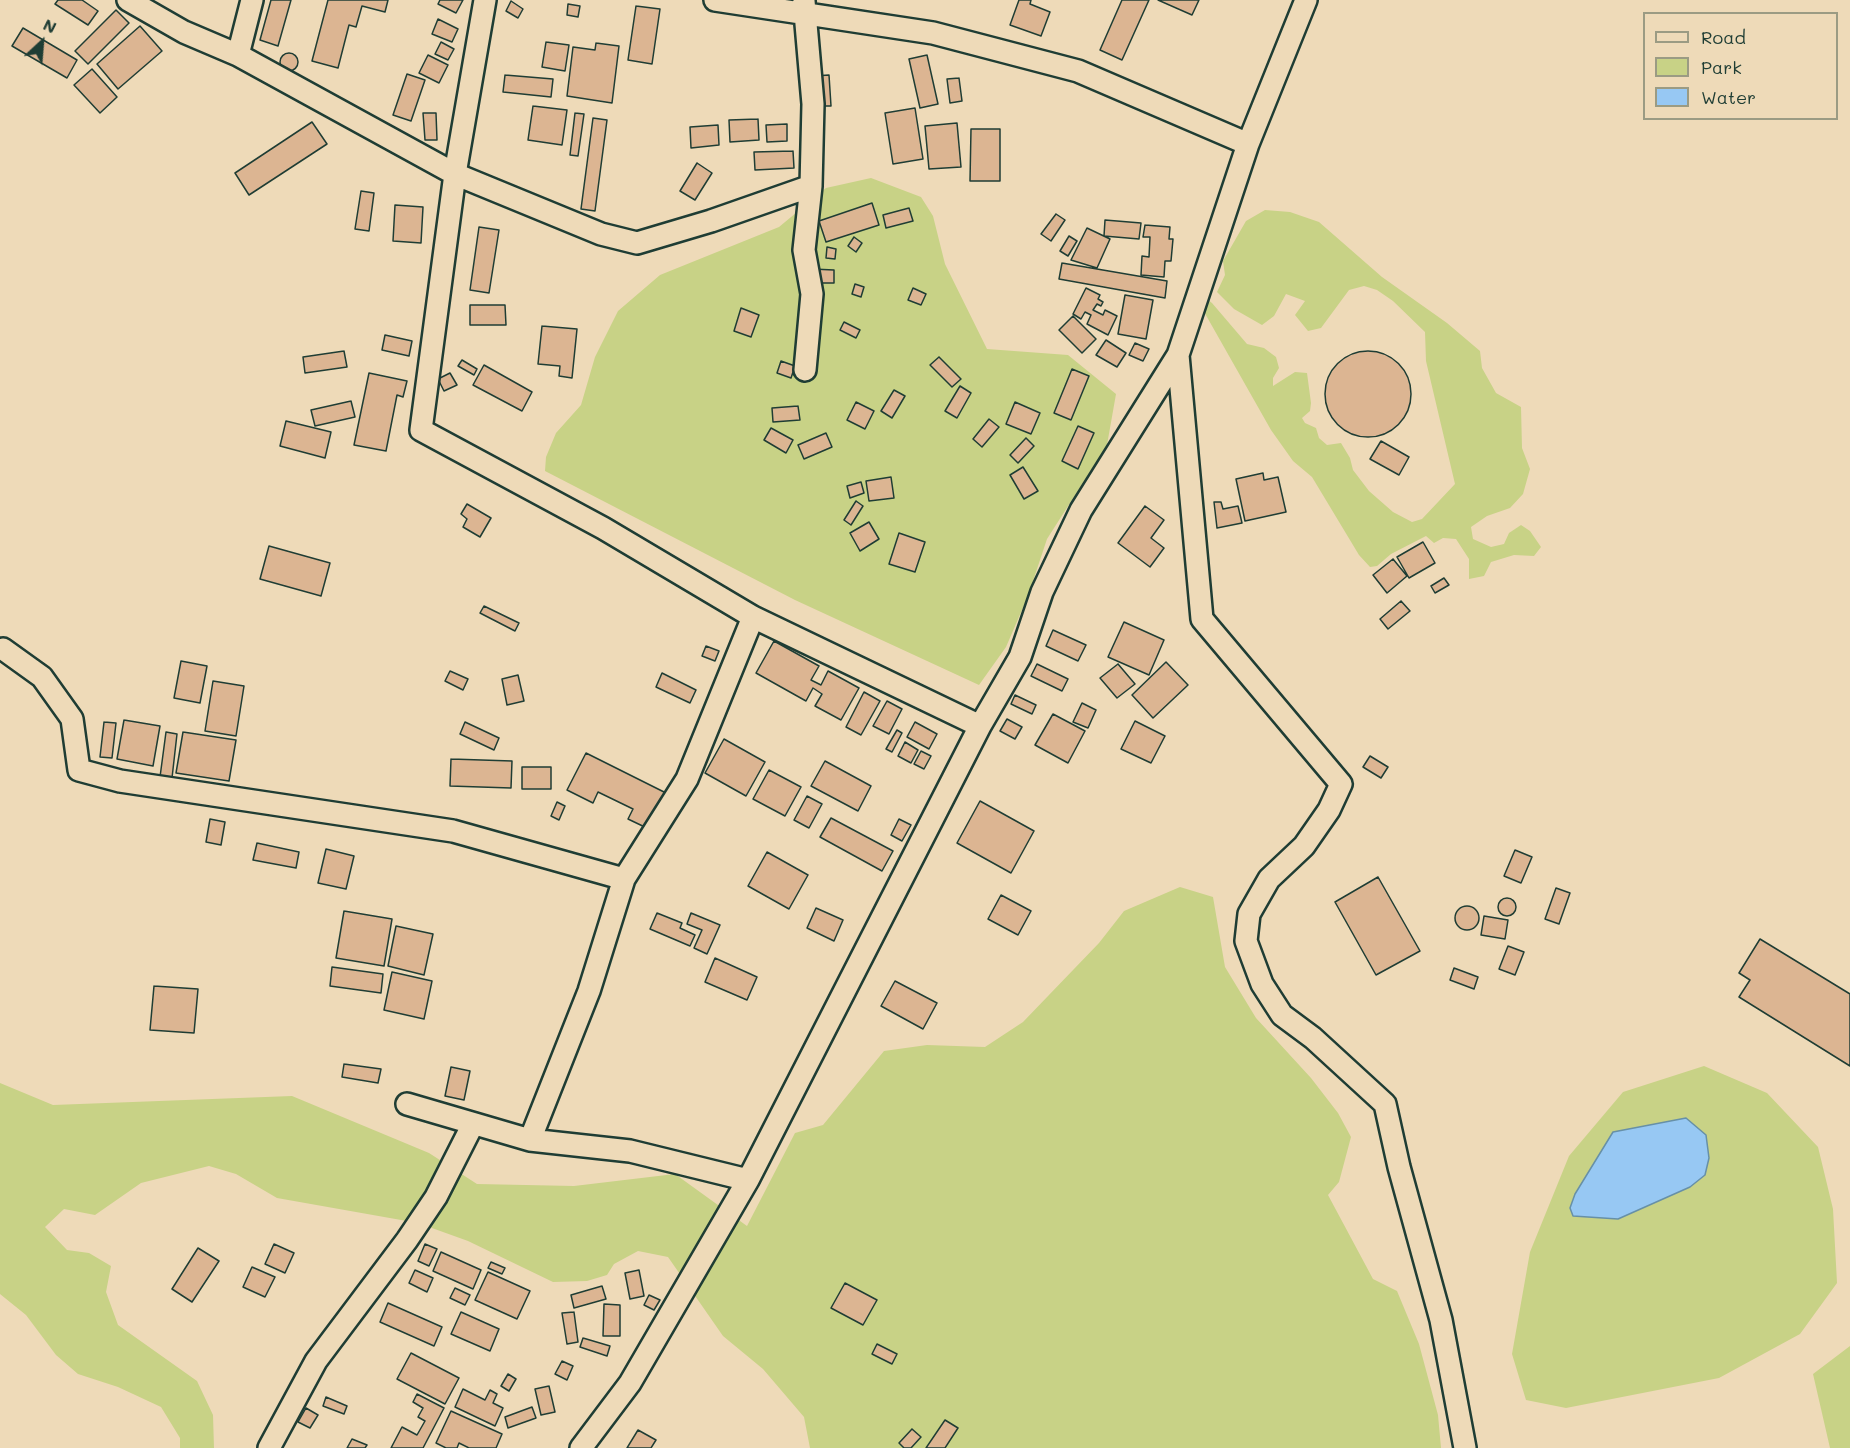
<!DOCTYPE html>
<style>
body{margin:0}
#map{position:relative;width:1850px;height:1448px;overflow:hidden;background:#eedab8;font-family:Mali,sans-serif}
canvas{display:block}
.legend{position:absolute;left:1643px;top:12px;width:195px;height:108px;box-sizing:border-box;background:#eedab8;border:2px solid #9b9b83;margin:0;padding:8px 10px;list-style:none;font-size:18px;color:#1f3d34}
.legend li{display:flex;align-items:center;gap:12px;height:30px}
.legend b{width:30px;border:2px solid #9b9b83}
.north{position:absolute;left:12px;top:12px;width:60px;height:60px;-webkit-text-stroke:4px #eedab8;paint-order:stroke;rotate:26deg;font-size:16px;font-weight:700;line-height:24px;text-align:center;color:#1f3d34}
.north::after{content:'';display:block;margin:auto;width:21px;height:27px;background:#1f3d34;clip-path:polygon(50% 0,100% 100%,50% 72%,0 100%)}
</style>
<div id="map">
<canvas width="1850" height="1448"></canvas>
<ul class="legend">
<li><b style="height:8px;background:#eedab8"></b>Road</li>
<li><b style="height:16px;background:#c8d286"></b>Park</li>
<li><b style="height:16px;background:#97c8f3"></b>Water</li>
</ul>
<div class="north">N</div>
</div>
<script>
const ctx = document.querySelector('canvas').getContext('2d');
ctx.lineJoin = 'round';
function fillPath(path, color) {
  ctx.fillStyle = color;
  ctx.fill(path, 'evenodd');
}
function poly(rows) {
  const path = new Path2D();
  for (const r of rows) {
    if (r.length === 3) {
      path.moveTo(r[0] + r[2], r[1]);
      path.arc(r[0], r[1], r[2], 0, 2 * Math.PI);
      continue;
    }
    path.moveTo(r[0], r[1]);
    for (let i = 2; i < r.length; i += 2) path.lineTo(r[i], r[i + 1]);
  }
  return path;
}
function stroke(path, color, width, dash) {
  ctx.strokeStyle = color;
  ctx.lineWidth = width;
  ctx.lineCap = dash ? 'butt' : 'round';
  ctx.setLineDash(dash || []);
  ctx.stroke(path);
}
const green = poly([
 [871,178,921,197,933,216,945,264,987,349,1068,355,1116,394,1107,445,1047,539,1028,596,1006,647,979,685,795,600,545,471,546,457,556,433,581,405,595,357,618,311,660,275,779,227,826,188],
 [1265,210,1290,212,1319,222,1382,277,1447,323,1480,351,1482,368,1496,393,1521,407,1522,448,1530,469,1523,494,1510,508,1487,516,1471,527,1473,539,1491,547,1504,544,1509,533,1521,525,1530,531,1541,547,1534,556,1514,555,1491,562,1484,576,1469,579,1469,559,1456,539,1443,538,1434,543,1426,536,1391,554,1377,566,1370,567,1359,555,1312,477,1293,461,1271,430,1203,310,1208,300,1212,303,1247,344,1264,348,1276,357,1279,368,1273,378,1273,386,1295,372,1307,373,1311,403,1310,411,1302,418,1305,423,1316,428,1319,438,1327,445,1341,443,1350,458,1353,470,1369,491,1393,512,1412,522,1422,519,1455,484,1426,361,1425,332,1393,301,1377,290,1364,286,1349,290,1321,328,1308,331,1295,315,1305,301,1286,294,1274,316,1262,325,1234,309,1217,292,1225,275,1223,261,1246,221],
 [1180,887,1213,897,1225,967,1256,1018,1311,1078,1338,1113,1351,1137,1339,1182,1328,1195,1373,1279,1397,1291,1419,1344,1438,1415,1441,1448,810,1448,804,1417,763,1369,723,1336,668,1257,638,1251,614,1264,607,1275,587,1281,553,1282,468,1241,418,1223,277,1198,236,1174,209,1166,141,1183,95,1215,64,1209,45,1227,67,1250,89,1253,111,1266,106,1292,118,1325,197,1381,213,1415,214,1448,180,1448,180,1438,161,1407,118,1387,78,1374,56,1355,26,1315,0,1294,0,1083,53,1105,292,1096,429,1153,477,1184,574,1186,675,1174,747,1226,795,1133,823,1125,884,1051,927,1045,985,1047,1023,1022,1099,943,1124,911],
 [1704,1066,1767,1093,1818,1147,1833,1209,1837,1283,1800,1334,1719,1378,1566,1408,1526,1400,1512,1354,1530,1252,1569,1156,1623,1092],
 [1850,1346,1850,1448,1830,1448,1813,1374]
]);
const water = poly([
 [1686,1118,1706,1135,1709,1158,1705,1175,1690,1187,1618,1219,1573,1216,1570,1208,1575,1194,1613,1132,1686,1118]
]);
const building = poly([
 [58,0,82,0,98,11,88,25,55,4,58,0],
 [271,0,291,0,278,46,260,40,271,0],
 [328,0,388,0,385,12,362,6,356,27,349,25,338,68,312,61,328,0],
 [440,0,463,0,456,13,438,4,440,0],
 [1019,0,1031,0,1030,4,1050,12,1041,36,1010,25,1019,0],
 [1122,0,1149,0,1122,60,1100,50,1122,0],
 [1158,0,1199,0,1192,15,1158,0],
 [511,1,523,9,518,18,506,11,511,1],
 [568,4,580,6,578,17,567,15,568,4],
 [636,6,660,9,652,64,628,60,636,6],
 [116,10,129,23,88,64,75,51,116,10],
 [438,19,458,29,452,42,432,34,438,19],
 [140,26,162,51,118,89,97,64,140,26],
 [23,28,77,60,67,78,12,46,23,28],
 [441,42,454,49,448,60,435,54,441,42],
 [546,42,569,45,565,71,542,67,546,42],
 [596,43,619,46,612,103,567,96,573,47,595,50,596,43],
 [289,62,9],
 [428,55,448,65,439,83,419,73,428,55],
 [927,55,938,104,920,108,909,59,927,55],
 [92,69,117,97,100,113,74,85,92,69],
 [407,74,425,80,411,121,393,115,407,74],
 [505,75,553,79,551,97,503,92,505,75],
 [829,75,831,106,816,106,814,76,829,75],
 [959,78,962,101,950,103,947,79,959,78],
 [533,106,567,110,562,145,528,140,533,106],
 [915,108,923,159,893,164,885,113,915,108],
 [423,113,436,113,437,140,425,140,423,113],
 [575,113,584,114,578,156,570,155,575,113],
 [593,118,607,120,595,211,581,209,593,118],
 [758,119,759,140,730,142,729,120,758,119],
 [312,122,327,144,249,195,235,173,312,122],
 [957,123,961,167,929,169,925,126,957,123],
 [787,124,787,141,767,142,766,125,787,124],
 [718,125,719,145,691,148,690,127,718,125],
 [971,129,1000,129,1000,181,970,181,971,129],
 [793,151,794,168,755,170,754,152,793,151],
 [697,163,712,173,695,200,680,191,697,163],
 [361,191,374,193,369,231,355,229,361,191],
 [872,203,879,225,826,242,819,221,872,203],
 [395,205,423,207,421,243,393,241,395,205],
 [909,208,913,221,886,228,883,215,909,208],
 [1056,214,1065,220,1051,241,1041,234,1056,214],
 [1105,220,1141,223,1139,239,1104,236,1105,220],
 [1145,225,1170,227,1169,239,1173,239,1171,261,1165,261,1164,277,1141,275,1142,256,1149,257,1150,237,1143,237,1145,225],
 [479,227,499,230,489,293,470,290,479,227],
 [1087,228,1110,239,1097,268,1071,260,1087,228],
 [1069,236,1077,241,1068,256,1060,251,1069,236],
 [854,237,862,243,856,252,848,246,854,237],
 [827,247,836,249,835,259,826,258,827,247],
 [1062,263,1167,281,1165,298,1059,279,1062,263],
 [812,269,834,270,834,283,812,283,812,269],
 [855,284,864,287,861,297,852,294,855,284],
 [913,288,926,294,921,305,908,300,913,288],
 [1086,288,1100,295,1098,299,1103,302,1101,306,1097,304,1093,310,1103,315,1105,310,1117,316,1108,335,1087,324,1091,315,1085,312,1081,319,1073,314,1086,288],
 [1125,295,1153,300,1146,339,1118,334,1125,295],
 [470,305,505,305,506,325,470,325,470,305],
 [741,308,759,315,751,337,734,331,741,308],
 [1073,316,1096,339,1082,353,1059,330,1073,316],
 [844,322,860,330,856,338,840,330,844,322],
 [542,326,577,329,572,378,559,376,560,366,538,364,542,326],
 [385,335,412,341,409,356,382,350,385,335],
 [1106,340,1126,353,1117,367,1096,355,1106,340],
 [1135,343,1149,349,1143,361,1129,355,1135,343],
 [1368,394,43],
 [344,351,347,367,305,373,303,357,344,351],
 [939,357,961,379,952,387,930,365,939,357],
 [462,360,477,369,474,375,458,366,462,360],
 [781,361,795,366,791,378,777,373,781,361],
 [484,365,532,392,522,411,473,385,484,365],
 [1072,369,1089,376,1071,420,1054,413,1072,369],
 [369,373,407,381,403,397,397,395,386,451,354,445,369,373],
 [450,373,457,385,444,391,438,379,450,373],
 [960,386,971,393,957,418,945,411,960,386],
 [894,390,905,396,892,418,881,411,894,390],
 [351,401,355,417,315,426,311,410,351,401],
 [856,402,874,411,865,429,847,420,856,402],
 [1015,402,1040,413,1031,434,1006,424,1015,402],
 [798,406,800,420,773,422,772,408,798,406],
 [989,419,999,427,982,447,973,439,989,419],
 [286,421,331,432,325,458,280,446,286,421],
 [1078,426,1094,433,1078,469,1062,461,1078,426],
 [771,428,793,440,786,453,764,440,771,428],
 [826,433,832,447,804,459,798,445,826,433],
 [1026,438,1034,446,1018,463,1010,455,1026,438],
 [1381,441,1409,457,1399,475,1370,459,1381,441],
 [1023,467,1038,491,1024,499,1010,475,1023,467],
 [1263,473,1264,480,1278,477,1286,512,1245,521,1236,479,1263,473],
 [891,477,894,498,869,501,866,481,891,477],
 [861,482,864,493,850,498,847,486,861,482],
 [856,501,863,506,851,525,844,520,856,501],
 [1214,502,1221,502,1223,509,1238,506,1242,523,1217,528,1214,502],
 [467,504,491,518,480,537,463,527,467,519,461,514,467,504],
 [1145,506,1164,520,1151,538,1164,548,1150,567,1118,543,1145,506],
 [869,522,879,539,860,551,850,533,869,522],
 [899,533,925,542,915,572,889,564,899,533],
 [1423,542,1435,563,1409,578,1397,557,1423,542],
 [269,546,330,563,321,596,260,579,269,546],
 [1393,559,1407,576,1387,593,1373,575,1393,559],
 [1444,578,1449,585,1435,593,1431,586,1444,578],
 [1401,601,1410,611,1388,629,1380,619,1401,601],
 [484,606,519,623,515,631,480,613,484,606],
 [1124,622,1164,640,1149,675,1108,657,1124,622],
 [1053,630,1086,645,1078,661,1046,646,1053,630],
 [774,641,819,666,811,680,821,685,828,671,859,688,841,720,815,706,822,694,813,688,806,701,756,673,774,641],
 [706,646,719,651,715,661,702,656,706,646],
 [181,661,207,666,200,703,174,698,181,661],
 [1166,662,1188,685,1153,718,1132,695,1166,662],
 [1037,664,1068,679,1062,691,1031,676,1037,664],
 [1118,664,1135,684,1117,698,1100,678,1118,664],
 [450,671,468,679,463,690,445,681,450,671],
 [662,673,696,690,690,703,656,687,662,673],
 [518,675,524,701,507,705,502,679,518,675],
 [213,681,244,686,236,736,205,731,213,681],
 [864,692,880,701,861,735,846,727,864,692],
 [1015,695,1036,705,1032,714,1011,704,1015,695],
 [887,701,902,709,889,734,873,726,887,701],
 [1082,703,1096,710,1088,728,1073,722,1082,703],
 [1053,714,1085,731,1068,763,1035,745,1053,714],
 [1007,719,1022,727,1015,739,1000,731,1007,719],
 [124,720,160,726,153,766,117,759,124,720],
 [1135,721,1165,736,1151,763,1121,749,1135,721],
 [104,722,116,723,112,758,100,757,104,722],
 [465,722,499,738,494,750,460,734,465,722],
 [915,722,937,734,929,749,907,737,915,722],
 [897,730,902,733,892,752,886,749,897,730],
 [166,732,177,734,172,778,160,777,166,732],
 [183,732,236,740,229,781,176,773,183,732],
 [724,739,765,762,746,796,705,773,724,739],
 [905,742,918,750,911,763,898,756,905,742],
 [921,751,931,756,924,769,914,764,921,751],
 [586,753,668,794,651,830,628,819,633,809,598,792,593,803,567,790,586,753],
 [1370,756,1388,767,1381,778,1363,767,1370,756],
 [451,759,512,761,511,788,450,786,451,759],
 [825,761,871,786,858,811,811,786,825,761],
 [522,767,551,767,551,789,522,789,522,767],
 [769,770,801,787,785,816,753,799,769,770],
 [807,796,822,804,809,828,794,820,807,796],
 [980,801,1034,831,1011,873,957,843,980,801],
 [557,802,565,806,559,820,551,816,557,802],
 [831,818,893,851,882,871,820,837,831,818],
 [210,819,225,822,221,845,206,842,210,819],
 [899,819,911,825,902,841,891,835,899,819],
 [257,843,299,852,296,868,253,860,257,843],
 [326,849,354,856,346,889,318,883,326,849],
 [1515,850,1532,857,1521,883,1504,876,1515,850],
 [767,852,808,875,789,909,748,886,767,852],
 [1378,877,1420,951,1376,975,1335,902,1378,877],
 [1556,888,1570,893,1559,924,1545,919,1556,888],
 [1001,895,1031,911,1018,935,988,919,1001,895],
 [1507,907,9],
 [1467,918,12],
 [816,908,843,920,834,941,807,928,816,908],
 [344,911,392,919,384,966,336,958,344,911],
 [657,913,682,923,680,928,695,935,690,946,650,929,657,913],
 [691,913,720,925,707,954,694,948,702,930,687,924,691,913],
 [1484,916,1508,920,1505,939,1481,935,1484,916],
 [396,926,433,934,424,975,388,966,396,926],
 [1760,939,1850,994,1850,1066,1739,997,1750,980,1739,973,1760,939],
 [1508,946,1524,952,1515,975,1499,969,1508,946],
 [715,958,757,977,747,1000,705,982,715,958],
 [332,967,383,974,381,993,330,986,332,967],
 [1454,968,1478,977,1474,989,1450,980,1454,968],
 [392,972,432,981,424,1019,384,1010,392,972],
 [895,981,937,1003,923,1029,881,1006,895,981],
 [154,986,198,989,194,1033,150,1030,154,986],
 [344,1064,381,1069,378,1083,342,1077,344,1064],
 [451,1067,470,1071,464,1100,445,1096,451,1067],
 [274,1244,294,1253,285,1273,265,1264,274,1244],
 [425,1244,437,1249,429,1266,418,1261,425,1244],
 [198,1248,219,1261,192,1302,172,1289,198,1248],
 [441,1252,481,1270,473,1289,433,1271,441,1252],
 [491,1262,505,1268,502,1274,488,1268,491,1262],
 [252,1267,275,1277,265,1297,243,1287,252,1267],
 [415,1270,433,1278,427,1292,409,1283,415,1270],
 [639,1270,644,1296,630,1299,625,1273,639,1270],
 [488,1272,530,1291,517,1319,475,1300,488,1272],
 [845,1283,877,1300,863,1325,831,1308,845,1283],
 [602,1286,606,1299,574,1308,571,1295,602,1286],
 [455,1288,470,1295,465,1305,450,1298,455,1288],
 [649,1295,660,1300,654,1310,644,1305,649,1295],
 [388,1303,442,1327,434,1346,380,1322,388,1303],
 [604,1304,620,1305,620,1336,603,1336,604,1304],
 [461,1312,499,1329,490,1351,451,1334,461,1312],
 [574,1312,578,1342,567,1344,562,1313,574,1312],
 [583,1338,610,1346,607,1356,580,1347,583,1338],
 [877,1344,897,1354,892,1364,872,1354,877,1344],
 [411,1353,459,1378,445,1404,397,1379,411,1353],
 [562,1361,573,1366,567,1380,555,1374,562,1361],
 [508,1374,516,1379,509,1391,501,1386,508,1374],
 [549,1386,555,1412,541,1415,535,1389,549,1386],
 [463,1389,485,1400,490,1390,497,1394,493,1403,503,1408,495,1426,455,1407,463,1389],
 [417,1394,444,1408,423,1448,391,1448,402,1427,417,1435,425,1421,418,1417,423,1408,413,1402,417,1394],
 [326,1397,347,1406,344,1414,323,1406,326,1397],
 [532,1407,536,1418,508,1428,505,1417,532,1407],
 [306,1408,318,1415,310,1428,298,1422,306,1408],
 [451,1411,502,1434,496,1448,469,1448,459,1443,457,1448,446,1448,436,1443,451,1411],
 [945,1420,958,1428,945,1448,926,1448,945,1420],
 [912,1429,921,1437,911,1448,904,1448,899,1443,912,1429],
 [638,1430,656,1440,651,1448,627,1448,638,1430],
 [352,1439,367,1445,365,1448,347,1448,352,1439]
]);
const minor = poly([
 [128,0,184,32,238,55,455,174,601,234,637,243,711,221,811,186],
 [485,0,455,174,421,430,603,528,753,617,980,726],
 [715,0,933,33,1078,71,1248,144],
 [804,1,813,104,811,186,804,250,812,294,805,370],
 [238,55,252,0],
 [1178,355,1202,619,1341,784,1329,810,1304,846,1269,879,1249,914,1246,941,1262,984,1282,1015,1313,1038,1385,1104,1399,1167,1441,1320,1465,1448],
 [3,649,42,677,72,719,79,770,120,781,453,831,624,879],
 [407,1104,530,1140,630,1151,748,1180],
 [530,1140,589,991,624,879,687,779,753,617],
 [269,1448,316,1361,407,1240,436,1197,473,1124],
 [581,1448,630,1383,748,1180,980,726,1020,657,1042,592,1081,510,1178,355,1248,144,1306,0]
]);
fillPath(green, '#c8d286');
fillPath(water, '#97c8f3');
stroke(water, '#6790a7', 1.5);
fillPath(building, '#dcb592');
stroke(building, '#1f3d34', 1.5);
stroke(minor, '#1f3d34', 26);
stroke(minor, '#eedab8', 21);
</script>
